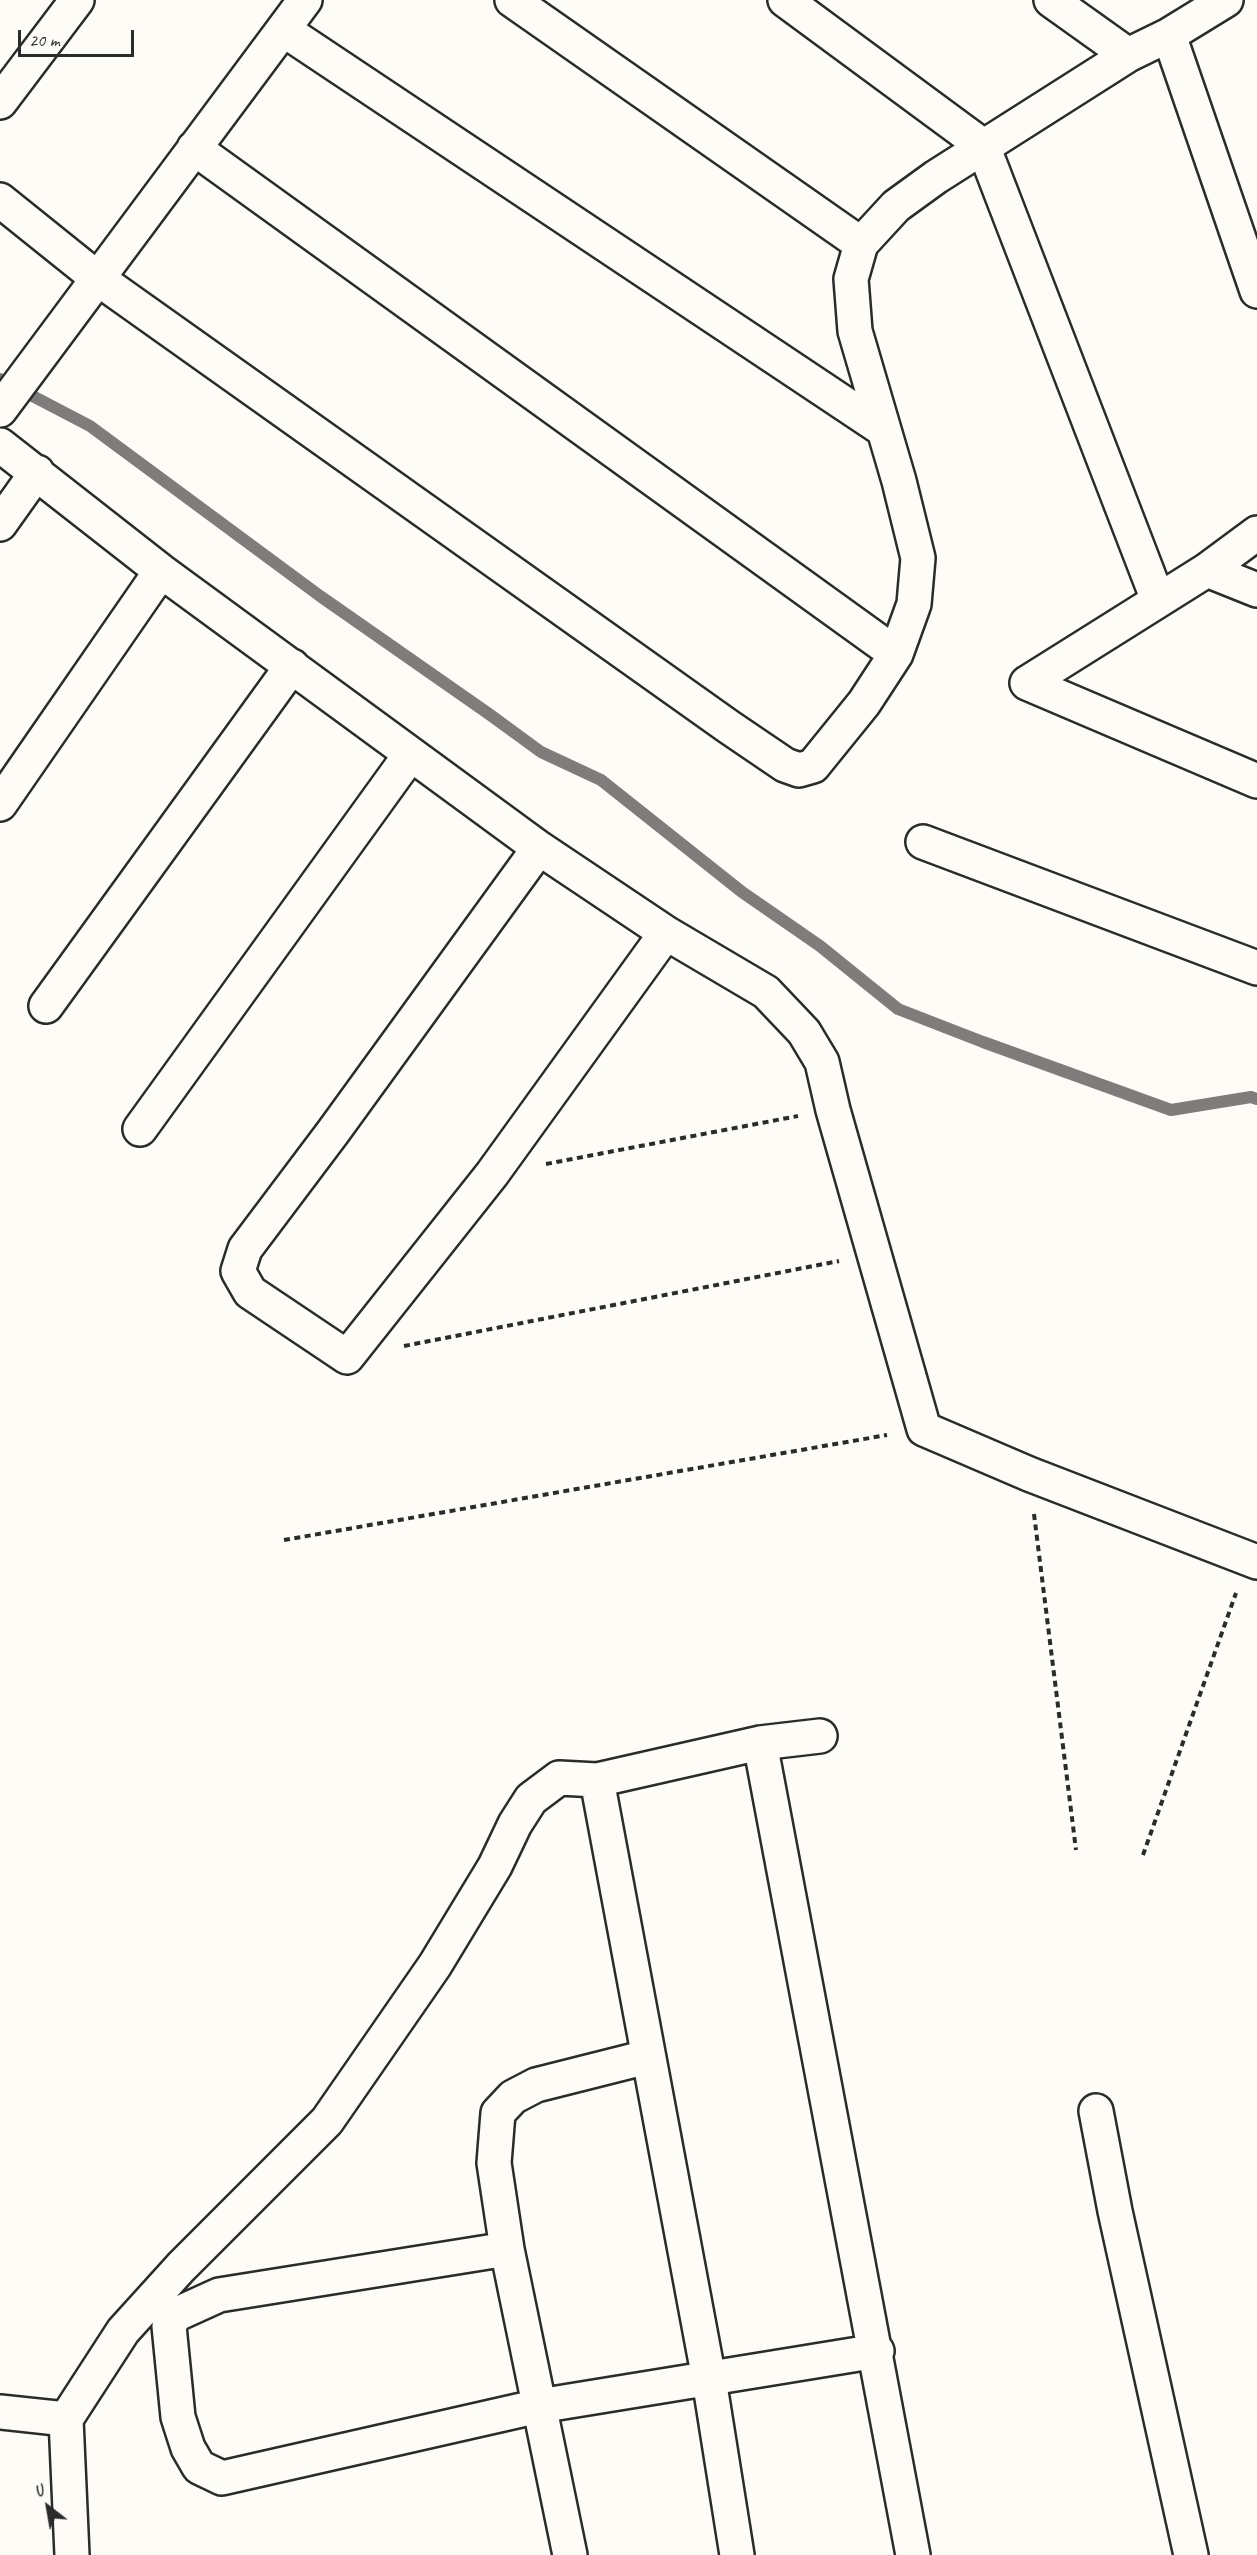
<!DOCTYPE html>
<style>
body{margin:0}
#map{position:relative;width:1257px;height:2555px;overflow:hidden;background:#fdfcf7;font-family:Caveat,sans-serif}
canvas{display:block}
.north{position:absolute;left:18px;top:2477px;width:60px;height:60px;-webkit-text-stroke:4px #fdfcf7;paint-order:stroke;rotate:329deg;font-size:16px;font-weight:700;line-height:24px;text-align:center;color:#2b2b2b}
.north::after{content:'';display:block;margin:auto;width:21px;height:27px;background:#2b2b2b;clip-path:polygon(50% 0,100% 100%,50% 72%,0 100%)}
.scale{position:absolute;left:18px;top:30px;width:116px;height:27px;box-sizing:border-box;border:3px solid #2b2b2b;border-top:0;padding-left:8px;font-size:18px;line-height:21px;white-space:nowrap;color:#2b2b2b;-webkit-text-stroke:4px #fdfcf7;paint-order:stroke}
</style>
<div id="map">
<canvas width="1257" height="2555"></canvas>
<div class="north">U</div>
<div class="scale">20 m</div>
</div>
<script>
const ctx = document.querySelector('canvas').getContext('2d');
ctx.lineJoin = 'round';
function poly(rows) {
  const path = new Path2D();
  for (const r of rows) {
    path.moveTo(r[0], r[1]);
    for (let i = 2; i < r.length; i += 2) path.lineTo(r[i], r[i + 1]);
  }
  return path;
}
function stroke(path, color, width, dash) {
  ctx.strokeStyle = color;
  ctx.lineWidth = width;
  ctx.lineCap = dash ? 'butt' : 'round';
  ctx.setLineDash(dash || []);
  ctx.stroke(path);
}
const stream = poly([
 [0,379,90,426,320,596,489,714,541,752,601,780,742,892,820,946,898,1009,983,1042,1171,1110,1251,1097,1257,1099]
]);
const path = poly([
 [546,1164,798,1116],
 [404,1346,839,1261],
 [1034,1514,1076,1850],
 [284,1540,887,1435],
 [1143,1855,1236,1593]
]);
const minor = poly([
 [512,0,861,244],
 [785,0,983,146,1158,600],
 [1051,0,1128,55],
 [284,30,881,428],
 [1169,35,1257,291],
 [0,102,77,0],
 [194,148,896,654],
 [0,200,97,278,729,727,785,765,799,770,813,766,864,703,896,654,914,604,918,558,899,481,855,331,851,279,861,244,896,206,936,177,1128,55,1169,35,1226,0],
 [0,410,305,0],
 [0,445,161,571,539,848,666,933,766,992,804,1032,822,1062,833,1110,924,1429,1029,1474,1257,1562],
 [0,524,37,472],
 [1207,570,1257,590],
 [1027,683,1207,570,1257,533],
 [1027,683,1257,781],
 [0,804,161,571],
 [923,842,1257,968],
 [539,848,333,1132,245,1249,238,1271,250,1292,347,1357,492,1174,666,933],
 [46,1006,292,666],
 [140,1129,410,755],
 [760,1743,913,2555],
 [1096,2111,1115,2211,1191,2555],
 [507,2249,219,2295,175,2315,169,2326,178,2417,188,2448,199,2467,222,2478,539,2406,877,2351],
 [0,2412,66,2419],
 [72,2555,66,2419,123,2331,181,2267,327,2121,435,1965,495,1866,515,1824,531,1799,559,1778,597,1780],
 [570,2555,507,2249,494,2163,498,2113,513,2097,536,2085,647,2057],
 [737,2555,709,2379,597,1780,760,1743,820,1736]
]);
stroke(stream, '#7e7d7b', 12);
stroke(minor, '#2b2b2b', 38);
stroke(path, '#2b2b2b', 4, [6, 4.5]);
stroke(minor, '#fdfcf7', 33);
</script>
